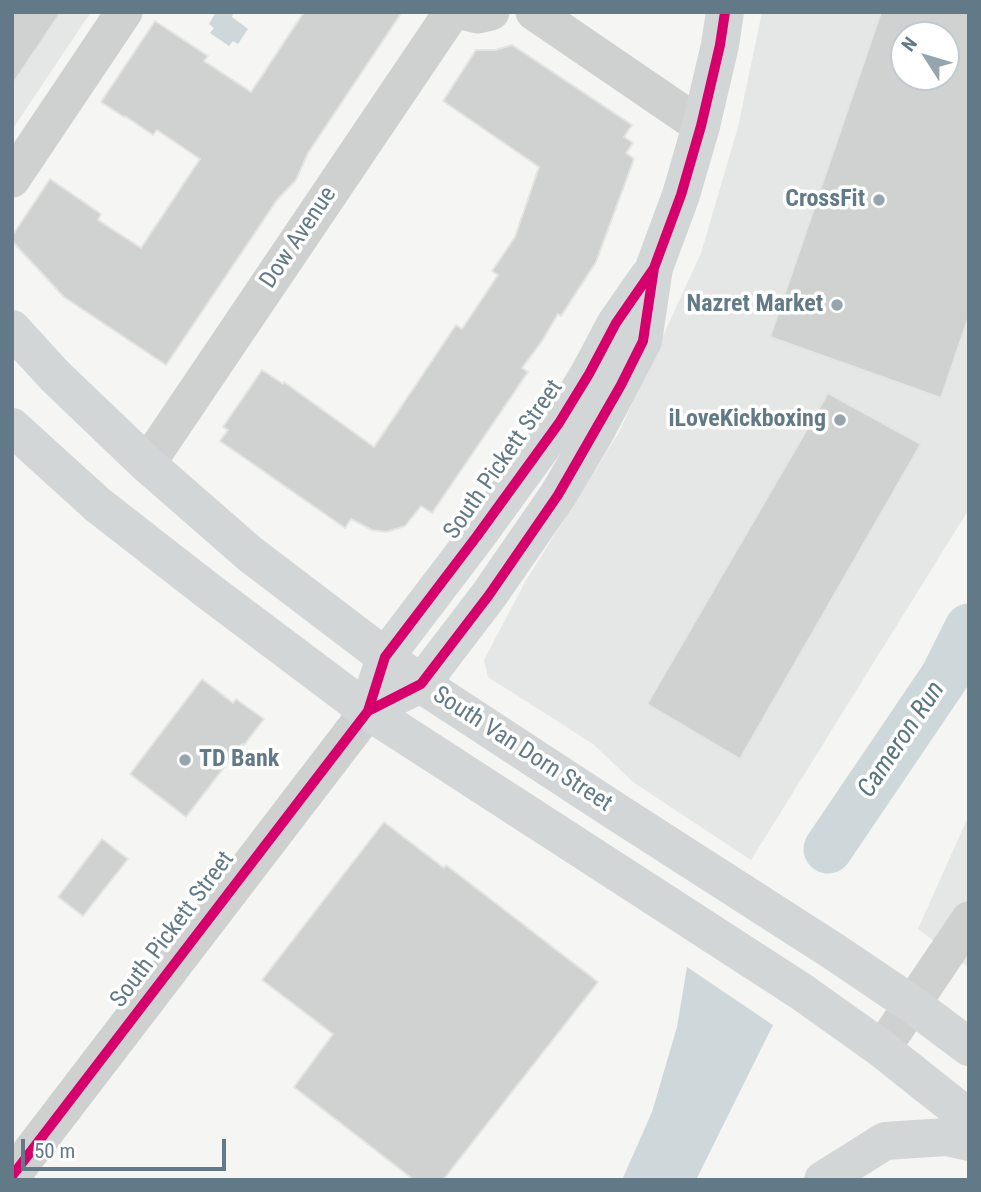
<!DOCTYPE html>
<style>
body{margin:0}
#map{position:relative;width:981px;height:1192px;overflow:hidden;background:#f5f5f3;font-family:"Roboto Condensed",sans-serif}
canvas{display:block}
.frame{position:absolute;inset:0;border:14px solid #627a87;pointer-events:none}
.north{position:absolute;left:890px;top:21px;width:70px;height:70px;box-sizing:border-box;background:#fff;border:2px solid #c0cacf;border-radius:50%;rotate:307deg;font-size:19px;font-weight:700;line-height:28px;text-align:center;color:#627a87}
.north::after{content:'';display:block;margin:auto;width:24px;height:32px;background:#95a5ad;clip-path:polygon(50% 0,100% 100%,50% 72%,0 100%)}
.scale{position:absolute;left:21px;top:1139px;width:205px;height:32px;box-sizing:border-box;border:4px solid #627a87;border-top:0;padding-left:9px;font-size:21px;line-height:24px;white-space:nowrap;color:#627a87;-webkit-text-stroke:5px #fff;paint-order:stroke}
</style>
<div id="map">
<canvas width="981" height="1192"></canvas>
<div class="frame"></div>
<div class="north">N</div>
<div class="scale">50 m</div>
</div>
<script>
const ctx = document.querySelector('canvas').getContext('2d');
ctx.lineJoin = 'round';
function fillPath(path, color) {
  ctx.fillStyle = color;
  ctx.fill(path, 'evenodd');
}
function poly(rows) {
  const path = new Path2D();
  for (const r of rows) {
    path.moveTo(r[0], r[1]);
    for (let i = 2; i < r.length; i += 2) path.lineTo(r[i], r[i + 1]);
  }
  return path;
}
function stroke(path, color, width, dash) {
  ctx.strokeStyle = color;
  ctx.lineWidth = width;
  ctx.lineCap = dash ? 'butt' : 'round';
  ctx.setLineDash(dash || []);
  ctx.stroke(path);
}
function write(font, color, halo, rows, align = 'center') {
  ctx.font = font + ' "Roboto Condensed",sans-serif';
  ctx.lineWidth = 7;
  ctx.setLineDash([]);
  ctx.textBaseline = 'middle';
  ctx.strokeStyle = halo;
  ctx.fillStyle = color;
  for (const [text, x, y, turn = 0] of rows) {
    ctx.save();
    ctx.translate(x, y);
    ctx.rotate((+turn || 0) * Math.PI / 180);
    ctx.textAlign = isNaN(turn) ? turn : align;
    if (halo) ctx.strokeText(text, 0, 0);
    ctx.fillText(text, 0, 0);
    ctx.restore();
  }
}
const built = poly([
 [12,12,91,12,12,130],
 [762,12,969,12,969,509,751,860,633,782,593,744,488,677,484,660,525,582,619,432,701,253,738,127],
 [904,35,946,35,946,77,904,77],
 [969,815,969,968,918,929]
]);
const water = poly([
 [216,12,231,12,233,14,232,17,248,29,238,44,233,41,229,46,210,33,214,28,209,24],
 [687,967,773,1025,696,1180,622,1180,652,1112,677,1027]
]);
const river = poly([
 [828,849,945,676,969,628]
]);
const building = poly([
 [12,12,61,12,12,85,12,12],
 [304,12,402,12,308,153,296,180,277,200,166,365,64,297,12,241,12,236,50,179,101,214,98,220,141,248,200,159,157,130,153,135,125,116,124,117,101,102,155,21,208,56,204,61,251,92,304,12],
 [881,12,969,12,969,316,941,398,770,337,881,12],
 [904,35,946,35,946,77,904,77,904,35],
 [512,45,632,125,624,137,633,143,626,153,634,159,596,262,561,316,558,314,542,341,522,368,528,372,432,513,421,506,405,526,386,532,372,530,351,519,345,528,220,441,228,430,223,427,262,370,283,384,284,382,374,447,456,325,462,329,498,275,492,271,515,237,539,167,443,101,476,50,495,50,512,45],
 [828,393,921,444,740,759,647,704,828,393],
 [202,679,233,703,236,699,264,719,244,745,242,744,186,817,130,774,202,679],
 [384,822,444,868,446,865,598,982,443,1180,414,1180,294,1087,333,1034,262,980,384,822],
 [102,839,128,859,83,916,58,897,102,839]
]);
const minor = poly([
 [465,12,478,15,491,12],
 [534,12,701,126],
 [12,179,124,12],
 [147,464,452,12],
 [882,1049,969,920],
 [12,1176,368,711]
]);
const major = poly([
 [12,329,55,376,147,464,250,554,421,684,615,811,833,951,913,1005,969,1047],
 [12,427,98,505,207,590,368,711,802,992,882,1049,969,1118],
 [377,682,385,657,477,536,559,423,589,374,616,323,648,277],
 [398,695,421,684,489,595,558,495,596,431,643,341,654,268,681,195,701,126,720,45,725,12],
 [823,1180,885,1141,946,1137,969,1142]
]);
const cycleway = poly([
 [368,711,421,684,489,595,558,495,621,385,643,341,654,268,681,195,701,126,720,45,725,12],
 [12,1176,368,711,385,657,477,536,559,423,589,374,616,323,654,268]
]);
const markers = [
 [879,200,7,"#95a5ad"],
 [837,305,7,"#95a5ad"],
 [840,420,7,"#95a5ad"],
 [185,760,7,"#95a5ad"]
];
const poiNames = [
 ["CrossFit",865,200],
 ["Nazret Market",823,305],
 ["iLoveKickboxing",826,420],
 ["TD Bank",199,760,"left"]
];
const streetNames = [
 ["Dow Avenue",299,238,-56],
 ["South Pickett Street",504,460,-55],
 ["South Van Dorn Street",522,750,33],
 ["South Pickett Street",173,930,-53]
];
const waterNames = [
 ["Cameron Run",902,740,-56]
];
fillPath(built, '#e5e7e6');
fillPath(water, '#ced8da');
stroke(river, '#ced8da', 49);
fillPath(building, '#d0d2d1');
stroke(building, '#e4e4e3', 2);
stroke(minor, '#cfd0d0', 37);
stroke(major, '#d2d6d7', 38);
stroke(cycleway, '#d6006c', 10);
for (const [x, y, r, color] of markers) {
  const dot = new Path2D();
  dot.arc(x, y, r, 0, 2 * Math.PI);
  ctx.fillStyle = color;
  ctx.fill(dot);
  stroke(dot, '#fff', 2.5);
}
write('bold 24px', '#627a87', '#fff', poiNames, 'right');
write('24px', '#627a87', '#fff', streetNames);
write('italic 26px', '#59767c', '#fff', waterNames);
</script>
